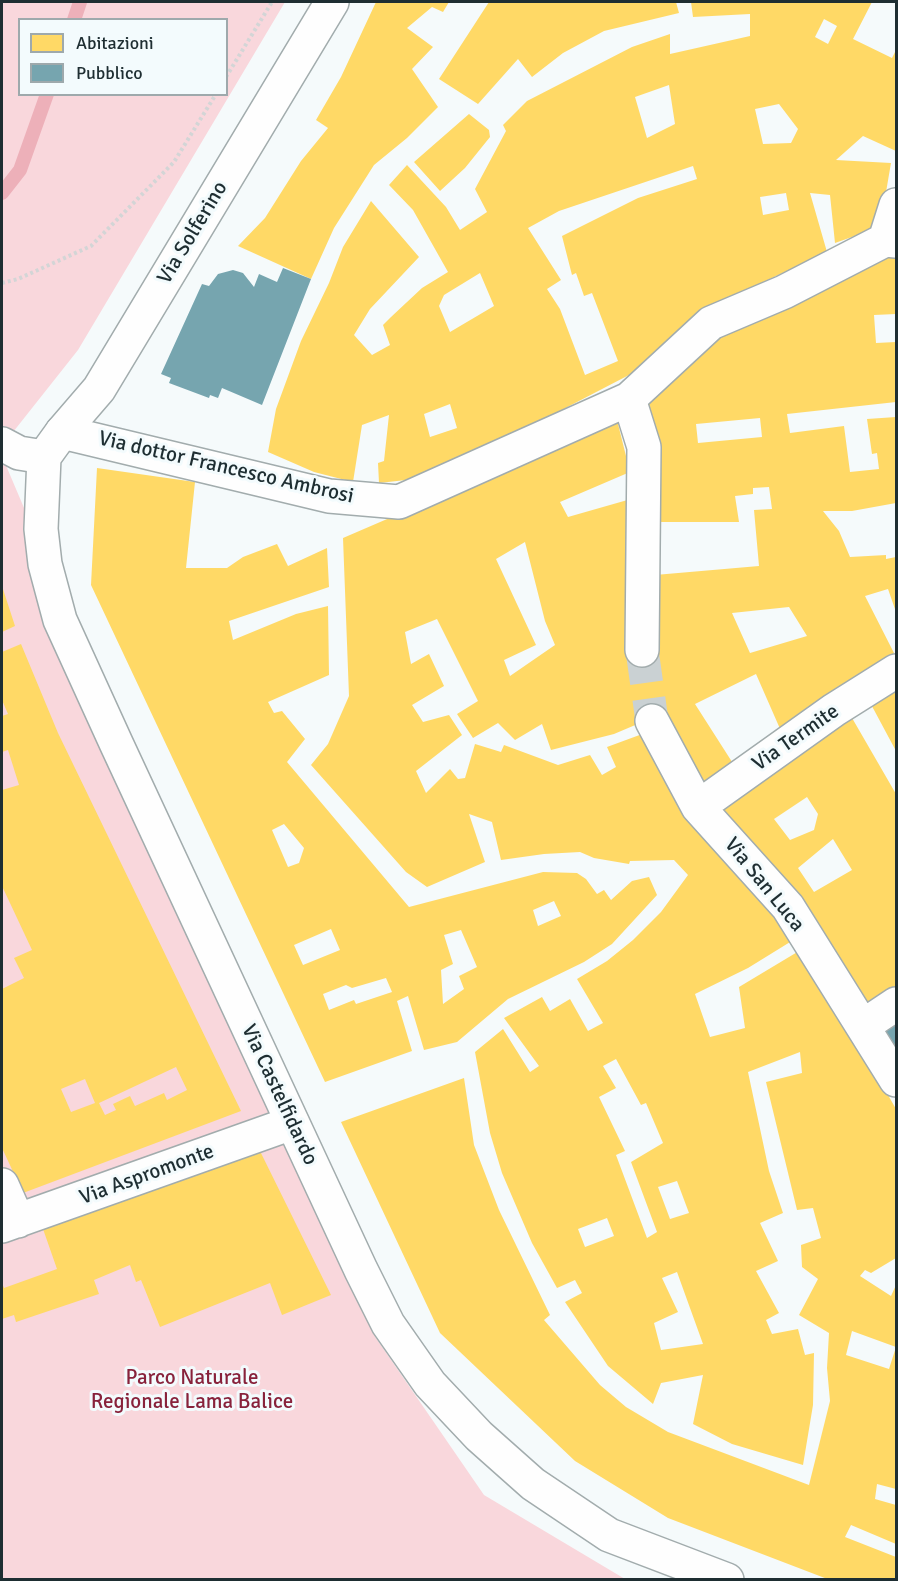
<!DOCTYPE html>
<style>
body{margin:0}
#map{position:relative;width:898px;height:1581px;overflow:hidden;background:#f5fafb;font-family:Signika,sans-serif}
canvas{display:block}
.frame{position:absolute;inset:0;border:3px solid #1e2e32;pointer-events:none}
.legend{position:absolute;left:18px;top:18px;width:210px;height:78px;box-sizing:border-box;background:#f3fbfd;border:2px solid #9ea9ac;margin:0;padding:8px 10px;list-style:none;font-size:18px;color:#1e2e32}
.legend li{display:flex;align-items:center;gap:12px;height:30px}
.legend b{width:30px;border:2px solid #9ea9ac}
</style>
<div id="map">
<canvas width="898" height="1581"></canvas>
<div class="frame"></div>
<ul class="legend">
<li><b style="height:16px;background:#ffd966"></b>Abitazioni</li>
<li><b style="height:16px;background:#76a5af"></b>Pubblico</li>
</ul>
</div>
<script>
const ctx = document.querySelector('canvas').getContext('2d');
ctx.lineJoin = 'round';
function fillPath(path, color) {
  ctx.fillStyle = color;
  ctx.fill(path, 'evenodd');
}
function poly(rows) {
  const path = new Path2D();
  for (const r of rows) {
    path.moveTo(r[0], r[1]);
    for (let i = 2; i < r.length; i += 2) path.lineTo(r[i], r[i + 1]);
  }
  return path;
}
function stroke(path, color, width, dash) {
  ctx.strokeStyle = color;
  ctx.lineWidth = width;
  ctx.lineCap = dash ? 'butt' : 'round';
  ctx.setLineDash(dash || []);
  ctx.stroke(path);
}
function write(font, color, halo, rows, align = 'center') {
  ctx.font = font + ' Signika,sans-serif';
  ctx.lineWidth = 6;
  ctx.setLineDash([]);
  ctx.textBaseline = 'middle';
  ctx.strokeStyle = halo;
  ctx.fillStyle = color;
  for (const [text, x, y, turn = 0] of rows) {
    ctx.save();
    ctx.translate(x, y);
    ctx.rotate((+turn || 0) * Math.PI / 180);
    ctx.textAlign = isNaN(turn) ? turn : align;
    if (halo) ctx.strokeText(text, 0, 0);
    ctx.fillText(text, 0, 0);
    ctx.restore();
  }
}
const green = poly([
 [2,2,285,2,78,350,2,446],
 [20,20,226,20,226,94,20,94],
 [2,456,376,1338,484,1495,625,1579,2,1579]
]);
const homes = poly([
 [376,2,449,2,443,12,432,7,407,28,433,47,412,69,438,107,407,138,374,165,334,228,311,279,238,246,265,218,301,161,328,128,316,120,341,77],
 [489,2,676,2,679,13,604,31,563,53,532,77,518,59,478,104,439,79],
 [691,2,872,2,853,39,892,58,896,50,896,151,863,136,836,160,891,163,880,227,835,243,830,195,810,193,827,252,706,309,652,360,629,375,552,415,415,479,379,483,378,463,384,461,389,415,362,425,353,482,314,472,268,452,276,409,301,341,329,283,343,247,371,201,419,257,370,309,354,335,372,355,390,345,383,325,391,317,422,288,448,272,413,210,389,185,407,165,446,207,460,230,487,212,475,189,506,131,503,125,527,101,632,47,670,34,670,54,750,36,750,14,693,17],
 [824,19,837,26,828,44,815,37],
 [669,85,675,124,647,138,635,97],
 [779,104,798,129,791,143,763,144,755,109],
 [693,166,697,179,638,198,562,236,572,275,576,273,584,296,592,293,618,361,585,375,560,309,547,289,561,280,528,228,559,211],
 [786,193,789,210,763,215,760,197],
 [480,273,494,306,450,332,439,306,444,295],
 [450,404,457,428,430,437,424,414],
 [469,114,489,130,490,137,465,168,440,191,414,162],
 [896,249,896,314,874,315,876,343,896,342,896,402,787,414,790,433,844,426,850,472,879,469,877,453,872,454,867,419,896,417,896,503,852,511,823,511,839,531,850,557,886,555,886,559,896,557,896,612,888,589,865,596,894,653,781,731,756,674,695,704,734,765,696,791,640,723,614,734,551,750,542,724,515,740,498,723,473,738,457,714,478,701,437,619,405,632,411,664,429,654,444,686,412,705,423,722,449,715,462,735,416,771,426,793,450,769,458,779,465,778,475,744,501,752,504,745,558,765,590,755,602,775,616,767,607,747,645,733,795,939,748,968,695,994,710,1037,745,1028,739,987,804,948,896,1109,896,1258,871,1273,865,1270,860,1276,891,1296,896,1285,896,1489,877,1484,875,1499,896,1505,896,1544,851,1525,845,1537,896,1557,896,1580,830,1580,668,1518,575,1461,440,1333,341,1122,464,1078,474,1145,499,1210,550,1315,544,1320,600,1385,626,1407,668,1432,809,1485,830,1401,827,1368,829,1333,799,1315,818,1279,802,1267,801,1245,821,1238,813,1208,797,1210,766,1082,802,1073,800,1052,748,1072,769,1171,783,1213,760,1223,778,1261,756,1271,779,1313,766,1320,772,1334,798,1329,805,1355,814,1353,813,1405,803,1465,732,1444,693,1424,703,1375,661,1383,653,1404,608,1366,565,1302,582,1293,575,1280,557,1288,532,1243,502,1173,490,1133,475,1052,503,1029,530,1072,539,1066,504,1018,542,997,550,1011,570,999,588,1031,603,1023,577,979,607,961,633,940,661,912,688,875,674,860,630,861,629,864,594,858,580,852,544,854,501,860,492,822,469,814,485,862,427,887,406,872,311,765,328,744,349,696,343,538,617,420,630,472,560,502,568,517,631,499,655,575,759,566,754,510,772,509,769,487,753,488,753,494,735,496,739,522,660,522,658,443,653,419,643,395,716,333],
 [760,418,762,437,698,443,696,424],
 [525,542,545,621,555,645,510,676,504,660,536,645,496,559],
 [789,607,807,636,750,653,732,613],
 [616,1059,641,1105,646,1103,663,1143,631,1162,657,1232,647,1238,616,1155,625,1151,599,1097,616,1088,603,1066],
 [677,1181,689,1213,670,1219,658,1187],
 [607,1218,614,1236,585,1247,578,1229],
 [677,1272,703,1344,661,1350,654,1323,678,1312,662,1278],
 [852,1331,896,1347,889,1369,846,1355],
 [97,468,195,482,186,568,227,568,243,557,277,544,288,566,327,548,329,587,229,621,233,640,296,614,328,606,329,675,268,702,274,713,282,711,305,739,287,762,409,907,543,872,577,873,586,879,597,894,604,890,611,900,632,881,649,877,657,895,612,944,584,962,508,999,457,1042,424,1050,408,996,397,1001,412,1051,325,1082,91,585],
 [284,824,304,848,299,863,288,867,272,830],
 [554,901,561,916,538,926,533,910],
 [331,929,340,950,303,965,294,945],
 [461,930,477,967,459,976,464,989,443,1004,441,970,453,964,444,935],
 [386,978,392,992,356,1004,354,1000,329,1010,323,994,346,985,352,988],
 [2,586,15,626,2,632],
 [21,644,58,733,241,1111,23,1193,2,1148,2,989,24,978,14,958,32,950,2,886,2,790,19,785,8,750,2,752,2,716,8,714,2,700,2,652],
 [176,1067,187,1090,167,1100,164,1093,135,1106,130,1096,113,1104,116,1110,105,1115,99,1103],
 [85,1079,95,1103,71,1112,61,1089],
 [896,679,896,751,866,695],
 [848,711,896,794,896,989,863,1010,713,805],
 [807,797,818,814,814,830,790,840,774,819],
 [833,839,852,870,814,892,798,868],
 [258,1147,331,1295,282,1315,270,1283,160,1327,141,1280,136,1282,130,1265,94,1280,99,1294,16,1322,14,1315,2,1319,2,1283,4,1288,57,1269,43,1229]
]);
const public = poly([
 [283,268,311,279,262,405,222,388,218,398,210,395,209,398,169,383,171,378,161,374,202,284,209,286,218,274,233,270,243,273,254,287,259,274,277,282],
 [896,1010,896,1062,873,1023]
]);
const stream = poly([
 [74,20,80,2],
 [2,193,20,170,47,94]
]);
const streetTunnel = poly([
 [642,650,652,721]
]);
const path = poly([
 [226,77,272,2],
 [2,283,18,279,91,246,174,162,216,94]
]);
const street = poly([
 [885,240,896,205],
 [629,399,644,447,642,650],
 [62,432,329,496,399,502,629,399,711,323,784,292,885,240,896,241],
 [2,444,19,453,44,457],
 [652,721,698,807,788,907,896,1080],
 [698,807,834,710,896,671],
 [863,1026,896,1004],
 [2,1185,18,1221],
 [2,1226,292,1123]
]);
const secondary = poly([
 [332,2,99,389,62,432,44,457,41,529,45,564,60,620,116,743,361,1270,388,1324,430,1384,479,1436,533,1484,609,1535,727,1580]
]);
const streetNames = [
 ["Via Solferino",193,233,-59],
 ["Via dottor Francesco Ambrosi",226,468,13],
 ["Via Termite",796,738,-35],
 ["Via San Luca",764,885,51],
 ["Via Castelfidardo",279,1095,65],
 ["Via Aspromonte",147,1175,-20]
];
const parkNames = [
 ["Parco Naturale",192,1378],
 ["Regionale Lama Balice",192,1402]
];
fillPath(green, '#f9d7dc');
fillPath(homes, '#ffd966');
fillPath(public, '#76a5af');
stroke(stream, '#edb0b9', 14);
stroke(streetTunnel, '#cad1d3', 33, [33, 16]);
stroke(street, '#a2acad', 36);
stroke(secondary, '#a2acad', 36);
stroke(path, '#d3d5d6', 4, [3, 3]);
stroke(street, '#fefefe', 33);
stroke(secondary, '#fefefe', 33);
write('21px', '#1e2e32', '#f3fbfd', streetNames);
write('21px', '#88223b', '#f3fbfd', parkNames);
</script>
